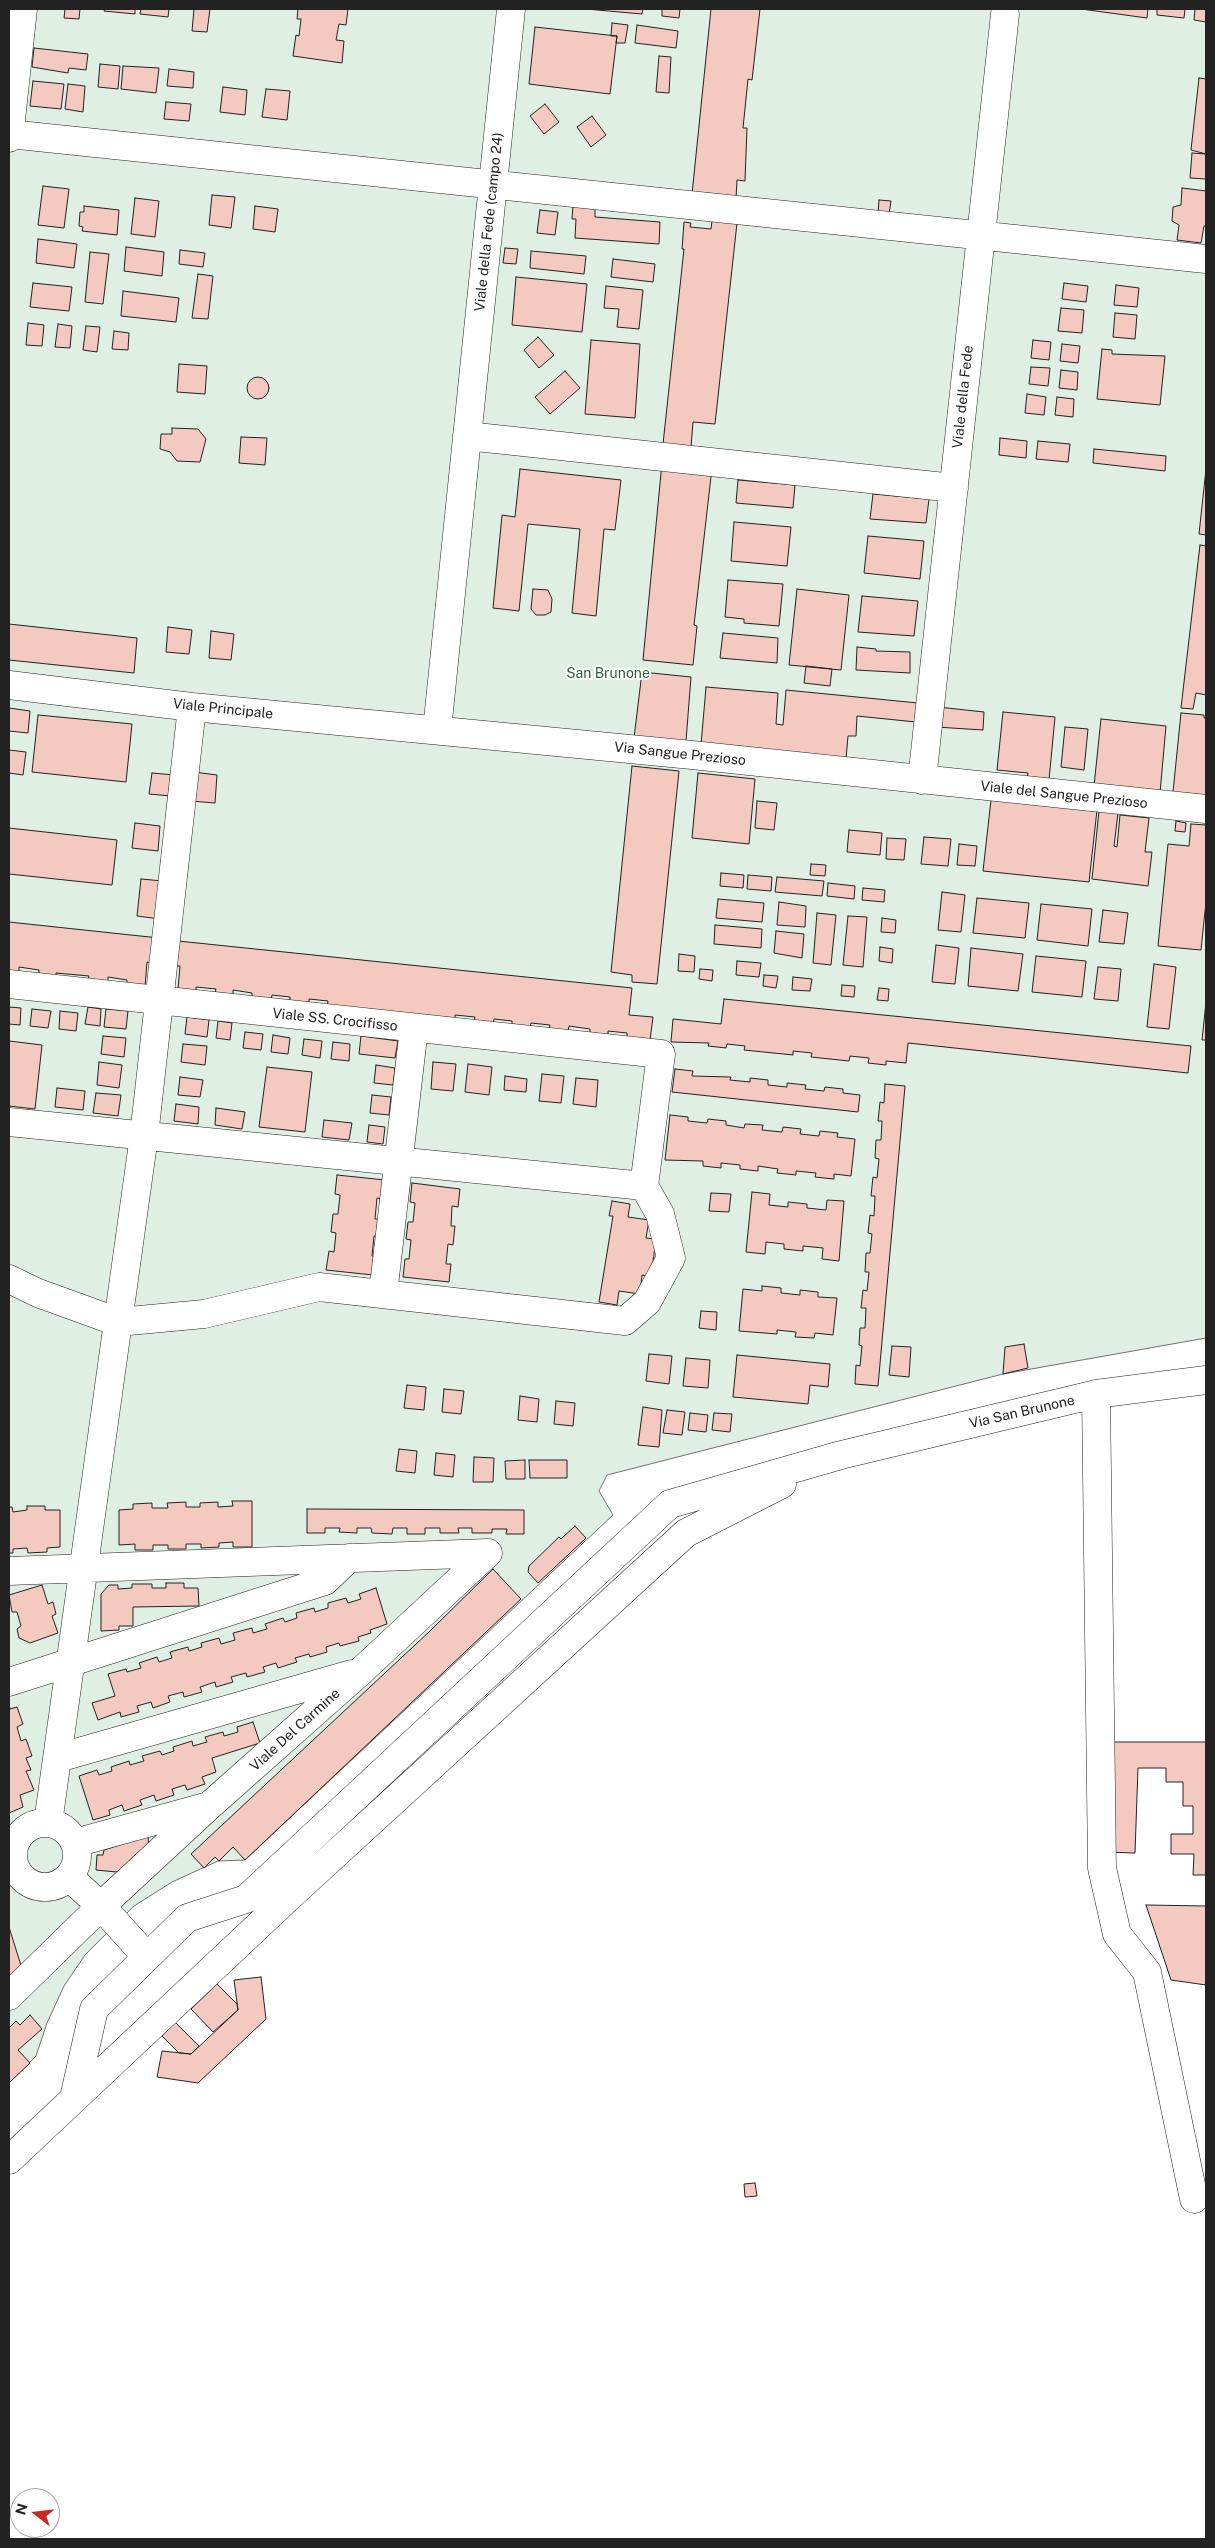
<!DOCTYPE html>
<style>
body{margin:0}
#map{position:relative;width:1215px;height:2548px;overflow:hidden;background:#fff;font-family:"Public Sans",sans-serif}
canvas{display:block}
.frame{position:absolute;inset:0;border:10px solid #222;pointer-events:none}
.north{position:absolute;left:10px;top:2488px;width:50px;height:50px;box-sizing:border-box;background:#fff;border:1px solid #a7a7a7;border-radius:50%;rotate:286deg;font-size:14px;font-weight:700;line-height:20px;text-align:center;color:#222}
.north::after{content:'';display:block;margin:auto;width:18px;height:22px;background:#c62828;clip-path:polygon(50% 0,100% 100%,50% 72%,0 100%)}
</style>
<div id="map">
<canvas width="1215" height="2548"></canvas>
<div class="frame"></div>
<div class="north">N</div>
</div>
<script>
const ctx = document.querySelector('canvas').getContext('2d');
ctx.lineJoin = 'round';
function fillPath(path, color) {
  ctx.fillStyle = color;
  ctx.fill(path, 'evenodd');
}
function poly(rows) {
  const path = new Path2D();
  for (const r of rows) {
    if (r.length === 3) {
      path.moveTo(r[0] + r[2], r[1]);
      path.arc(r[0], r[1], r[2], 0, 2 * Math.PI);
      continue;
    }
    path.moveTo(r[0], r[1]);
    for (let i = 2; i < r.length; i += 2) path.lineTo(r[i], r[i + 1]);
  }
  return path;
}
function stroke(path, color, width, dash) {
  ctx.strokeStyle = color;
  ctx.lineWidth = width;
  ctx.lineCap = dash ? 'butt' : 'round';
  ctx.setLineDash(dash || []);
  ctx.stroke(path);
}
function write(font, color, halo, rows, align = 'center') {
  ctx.font = font + ' "Public Sans",sans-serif';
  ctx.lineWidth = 4;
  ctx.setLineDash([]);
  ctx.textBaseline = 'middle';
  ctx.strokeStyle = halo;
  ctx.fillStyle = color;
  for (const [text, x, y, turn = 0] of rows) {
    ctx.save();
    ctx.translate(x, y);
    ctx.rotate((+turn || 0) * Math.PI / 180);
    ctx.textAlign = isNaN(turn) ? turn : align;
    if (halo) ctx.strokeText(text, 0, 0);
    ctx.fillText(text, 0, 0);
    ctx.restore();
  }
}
const green = poly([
 [9,9,1206,9,1206,1338,1003,1374,607,1475,599,1491,613,1515,245,1860,218,1861,172,1882,134,1906,85,1955,64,1986,47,2023,36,2056,9,2083,9,9]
]);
const building = poly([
 [65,9,80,9,79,19,64,18,65,9],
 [105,9,135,9,135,14,104,11,105,9],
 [141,9,169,9,168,17,140,14,141,9],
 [194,9,210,9,207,32,192,31,194,9],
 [298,9,348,9,346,25,339,24,336,40,344,41,342,63,293,56,296,35,299,36,301,19,297,19,298,9],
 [586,9,643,9,642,14,586,9],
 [662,9,680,9,679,18,662,16,662,9],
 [711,9,760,9,752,80,748,79,743,128,747,128,745,181,737,180,736,199,692,194,711,9],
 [1081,9,1148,9,1147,18,1081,9],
 [1157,9,1185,9,1184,18,1157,15,1157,9],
 [1195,9,1206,9,1206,22,1194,20,1195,9],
 [612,23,628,25,625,43,616,43,617,36,611,36,612,23],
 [637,25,678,31,676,48,635,43,637,25],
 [535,27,617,36,610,94,529,84,535,27],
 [34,48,88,54,86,70,69,68,68,73,32,67,34,48],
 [659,56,671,57,669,93,656,92,659,56],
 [100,64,120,66,118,89,98,87,100,64],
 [123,66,159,68,156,93,121,89,123,66],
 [169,69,194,72,193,88,167,86,169,69],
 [1199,78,1206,79,1206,154,1191,150,1199,78],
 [33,81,64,84,61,109,30,106,33,81],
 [68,84,85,86,83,112,65,109,68,84],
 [223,87,247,90,245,115,220,112,223,87],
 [266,89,290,91,287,120,262,117,266,89],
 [166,102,191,104,189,121,164,119,166,102],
 [545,104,559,122,544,134,530,116,545,104],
 [592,116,606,135,591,147,577,127,592,116],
 [1192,153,1206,154,1206,179,1190,178,1192,153],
 [43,186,69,189,64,228,38,225,43,186],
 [1182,188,1206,191,1206,226,1204,226,1201,243,1177,240,1179,225,1172,221,1173,207,1181,205,1182,188],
 [212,195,235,197,231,228,209,225,212,195],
 [135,198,159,201,155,237,131,234,135,198],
 [879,200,891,201,889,214,878,214,879,200],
 [84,206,119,210,117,235,82,231,83,227,79,226,80,212,84,212,84,206],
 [255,206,278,209,275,232,253,229,255,206],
 [573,206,595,207,595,217,660,222,659,244,575,238,576,219,572,219,573,206],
 [540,210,558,212,555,235,537,233,540,210],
 [712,221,737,223,715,424,693,422,691,447,663,444,684,249,682,249,684,222,691,223,690,227,711,229,712,221],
 [38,239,77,244,74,268,36,263,38,239],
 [126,247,164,252,162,276,124,271,126,247],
 [505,248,518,249,516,264,503,263,505,248],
 [180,250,205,253,203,267,179,264,180,250],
 [531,251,586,256,584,274,530,268,531,251],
 [90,252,109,254,103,304,85,302,90,252],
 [613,259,655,264,653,282,611,277,613,259],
 [198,274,213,276,208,319,192,318,198,274],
 [516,277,587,284,582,332,512,325,516,277],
 [33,283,72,287,69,311,30,307,33,283],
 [1064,283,1088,286,1086,302,1062,299,1064,283],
 [1116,285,1139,288,1137,307,1114,305,1116,285],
 [606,286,643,290,639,329,617,327,619,309,604,308,606,286],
 [123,291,179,298,176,322,121,316,123,291],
 [1061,308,1084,310,1082,333,1058,331,1061,308],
 [1115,313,1137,315,1135,339,1113,337,1115,313],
 [28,323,44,325,42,346,26,345,28,323],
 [58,324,72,326,70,348,55,347,58,324],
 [86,326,100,327,97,352,83,350,86,326],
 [114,331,129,333,128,350,112,349,114,331],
 [538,337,554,355,539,368,524,350,538,337],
 [591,340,640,344,635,418,585,414,591,340],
 [1033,340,1051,342,1049,360,1031,358,1033,340],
 [1062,344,1080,346,1078,363,1060,361,1062,344],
 [1102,349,1112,350,1112,354,1165,356,1160,405,1097,399,1102,349],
 [179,364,207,366,205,394,177,392,179,364],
 [1031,367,1050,368,1048,386,1029,384,1031,367],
 [1061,370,1078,372,1077,390,1059,388,1061,370],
 [565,371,580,388,550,414,535,397,565,371],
 [258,388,11],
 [1027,394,1046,397,1044,415,1025,413,1027,394],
 [1057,397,1074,399,1073,417,1055,415,1057,397],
 [172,428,198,429,206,439,200,462,177,461,170,452,160,449,161,434,172,434,172,428],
 [241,437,267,438,265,465,239,463,241,437],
 [1000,438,1027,441,1026,458,999,455,1000,438],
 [1038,441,1070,444,1068,462,1036,459,1038,441],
 [1094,449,1166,456,1165,471,1093,463,1094,449],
 [662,463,712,468,694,625,697,626,693,665,643,660,662,463],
 [520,469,621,480,615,530,604,529,596,616,572,613,580,529,528,524,519,611,493,608,502,515,515,517,520,469],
 [1206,469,1206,535,1199,534,1206,469],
 [738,480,795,485,793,508,736,503,738,480],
 [873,494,929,499,926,523,870,519,873,494],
 [734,522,791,527,787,566,731,561,734,522],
 [868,536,924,541,920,579,864,573,868,536],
 [1200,545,1206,546,1206,695,1196,693,1193,709,1181,708,1200,545],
 [728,580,783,584,779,626,744,623,744,619,725,617,728,580],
 [533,589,548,590,552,599,551,612,545,615,536,615,531,609,533,589],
 [797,589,849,595,841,670,789,665,797,589],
 [862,596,918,601,914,636,858,632,862,596],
 [9,624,137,638,134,673,9,660,9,624],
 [168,627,192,630,189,654,166,652,168,627],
 [211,631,234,634,231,660,209,658,211,631],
 [723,633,778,638,777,663,720,658,723,633],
 [857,647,876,649,876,651,910,652,910,673,856,670,857,647],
 [806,666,832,669,830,686,804,683,806,666],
 [642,672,691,677,686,741,634,738,642,672],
 [706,687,778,693,776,724,783,725,786,690,918,703,916,722,857,716,856,736,848,736,846,759,701,745,706,687],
 [938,707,984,712,983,730,936,727,938,707],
 [9,708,30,711,28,733,9,731,9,708],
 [1003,712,1055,717,1049,780,1027,778,1028,773,997,770,1003,712],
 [1181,713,1204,715,1204,718,1206,718,1206,798,1173,792,1181,713],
 [38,715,132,724,126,782,32,772,38,715],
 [1101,719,1166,726,1160,793,1094,786,1101,719],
 [1065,727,1088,729,1084,770,1061,767,1065,727],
 [9,750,26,752,23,775,9,773,9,750],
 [632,766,679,771,657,984,632,982,632,975,611,972,632,766],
 [194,772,217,775,215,803,191,801,194,772],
 [152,773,174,775,171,796,149,794,152,773],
 [698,773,755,779,749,844,692,838,698,773],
 [991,800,1097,810,1089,882,983,871,991,800],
 [757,801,777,803,774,830,755,828,757,801],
 [1099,811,1118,813,1114,846,1117,847,1120,815,1149,818,1145,852,1152,852,1148,886,1092,879,1099,811],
 [1176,821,1186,823,1185,832,1175,831,1176,821],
 [135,823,160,826,158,851,132,848,135,823],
 [1191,824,1206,825,1206,902,1201,950,1158,946,1168,844,1189,846,1191,824],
 [9,828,117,840,112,885,9,874,9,828],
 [849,830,882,833,880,855,847,852,849,830],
 [924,837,951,839,948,866,921,864,924,837],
 [887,838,906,839,904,860,886,859,887,838],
 [959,844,977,846,975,866,957,865,959,844],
 [811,864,826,865,825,876,810,875,811,864],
 [721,873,744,875,743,888,720,886,721,873],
 [748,875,772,877,771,891,747,889,748,875],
 [777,877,824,881,822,896,775,892,777,877],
 [141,879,163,881,160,919,137,916,141,879],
 [828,883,855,886,854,899,827,896,828,883],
 [863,888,885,890,884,902,862,900,863,888],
 [942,892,965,895,961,932,938,930,942,892],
 [977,898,1029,903,1025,938,973,933,977,898],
 [718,899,764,903,762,922,716,918,718,899],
 [779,902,806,906,805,927,777,925,779,902],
 [1041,904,1092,909,1088,946,1037,940,1041,904],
 [1103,910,1128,913,1124,944,1099,942,1103,910],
 [817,913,836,915,831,965,813,963,817,913],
 [848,916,867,917,863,967,843,965,848,916],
 [882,918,896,920,895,933,881,932,882,918],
 [9,922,159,938,156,963,147,962,145,987,127,985,127,980,108,977,108,982,88,980,89,976,56,973,56,976,39,974,39,970,19,967,19,972,9,971,9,922],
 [715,925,762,929,761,948,714,944,715,925],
 [776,931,804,934,802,958,774,953,776,931],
 [178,941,632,988,629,1015,653,1017,650,1040,627,1038,627,1033,608,1031,608,1036,590,1033,590,1029,569,1026,568,1031,549,1029,550,1025,531,1023,530,1028,512,1026,512,1021,494,1019,493,1024,474,1021,475,1017,455,1015,455,1021,327,1008,328,1001,309,999,309,1004,290,1002,290,997,272,995,271,1000,252,997,252,993,233,990,233,995,215,993,216,989,196,987,196,991,178,989,180,966,175,966,178,941],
 [936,945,959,948,955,984,932,982,936,945],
 [880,947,893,949,892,963,879,961,880,947],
 [971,948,1023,954,1018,991,968,986,971,948],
 [679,954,695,956,694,972,678,971,679,954],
 [1036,956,1086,961,1082,997,1032,992,1036,956],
 [737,961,761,963,759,977,736,975,737,961],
 [1154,964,1176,967,1169,1029,1147,1027,1154,964],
 [1098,967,1121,969,1118,1001,1094,999,1098,967],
 [700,969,713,970,712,981,699,979,700,969],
 [764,975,778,976,776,988,763,986,764,975],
 [793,977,812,979,810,991,792,990,793,977],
 [842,985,855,986,854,997,841,996,842,985],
 [879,988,889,989,888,1001,877,1000,879,988],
 [724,999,1191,1046,1188,1073,908,1043,906,1063,886,1061,886,1065,868,1063,869,1058,850,1056,849,1061,811,1057,812,1053,793,1051,793,1055,744,1050,745,1046,727,1044,726,1048,708,1046,709,1043,671,1042,673,1019,721,1024,724,999],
 [1206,1002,1206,1040,1202,1040,1206,1002],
 [9,1007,21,1008,20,1025,9,1024,9,1007],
 [88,1007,101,1009,100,1026,85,1024,88,1007],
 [32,1009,51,1011,48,1028,30,1026,32,1009],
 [106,1009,128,1011,126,1029,104,1027,106,1009],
 [60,1011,78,1013,76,1031,59,1029,60,1011],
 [187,1017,209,1020,207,1037,185,1034,187,1017],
 [218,1021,232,1023,230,1040,216,1038,218,1021],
 [245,1032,263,1034,261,1050,243,1048,245,1032],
 [273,1035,290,1038,288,1054,271,1052,273,1035],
 [103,1036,126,1038,124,1057,101,1054,103,1036],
 [361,1036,398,1041,395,1058,359,1054,361,1036],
 [304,1039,322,1041,320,1058,302,1055,304,1039],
 [9,1041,42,1045,35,1109,9,1106,9,1041],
 [333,1042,350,1044,349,1061,331,1059,333,1042],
 [183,1044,207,1046,205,1065,181,1062,183,1044],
 [99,1062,122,1065,119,1088,97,1085,99,1062],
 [433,1062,456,1064,453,1091,431,1089,433,1062],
 [468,1064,492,1067,489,1095,465,1092,468,1064],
 [376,1065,395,1068,393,1085,374,1083,376,1065],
 [267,1067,312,1072,305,1132,259,1127,267,1067],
 [675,1069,693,1071,692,1076,731,1077,730,1080,750,1082,750,1078,768,1080,768,1085,787,1087,787,1083,806,1085,805,1089,824,1091,825,1087,843,1089,843,1093,860,1095,858,1112,672,1092,675,1069],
 [542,1074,564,1076,561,1103,539,1101,542,1074],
 [505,1076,527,1079,526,1092,504,1090,505,1076],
 [180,1077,203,1080,200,1097,178,1095,180,1077],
 [576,1078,598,1080,596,1107,573,1104,576,1078],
 [885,1084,905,1086,878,1386,855,1384,856,1365,860,1366,862,1346,859,1345,860,1328,865,1328,866,1308,861,1308,863,1290,867,1291,869,1272,865,1272,866,1253,870,1253,872,1234,868,1233,870,1215,874,1216,875,1196,871,1196,873,1177,877,1178,879,1159,875,1158,876,1140,881,1140,882,1121,878,1121,880,1102,884,1103,885,1084],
 [57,1088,85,1091,83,1110,55,1107,57,1088],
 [96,1093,121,1095,118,1116,93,1113,96,1093],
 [372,1095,391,1097,389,1115,370,1113,372,1095],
 [176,1104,199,1107,198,1124,174,1121,176,1104],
 [216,1108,245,1112,242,1129,215,1125,216,1108],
 [670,1115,688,1117,688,1121,707,1123,708,1119,726,1121,726,1125,744,1128,745,1124,763,1125,762,1130,782,1132,783,1127,801,1129,800,1134,819,1136,820,1131,838,1133,837,1137,855,1139,851,1176,834,1174,834,1179,815,1177,816,1173,796,1171,796,1175,777,1173,778,1169,758,1166,758,1171,740,1169,740,1165,721,1163,721,1168,703,1166,703,1161,665,1160,670,1115],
 [324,1120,352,1123,349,1140,322,1137,324,1120],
 [369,1125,385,1127,383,1144,367,1142,369,1125],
 [337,1175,385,1180,383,1199,377,1198,375,1219,380,1219,378,1237,374,1236,372,1256,375,1257,373,1275,326,1270,329,1251,334,1252,336,1233,331,1232,333,1214,338,1214,340,1195,335,1194,337,1175],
 [412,1183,460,1189,458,1207,452,1206,451,1226,455,1226,453,1245,448,1244,446,1264,451,1264,449,1282,403,1277,405,1259,409,1259,411,1240,406,1239,408,1222,413,1222,415,1203,410,1202,412,1183],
 [752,1192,770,1194,769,1205,788,1207,788,1202,807,1204,807,1208,826,1210,827,1200,844,1201,839,1261,822,1259,823,1248,803,1246,803,1251,784,1249,784,1244,766,1242,765,1254,746,1252,752,1192],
 [711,1193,731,1194,729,1212,709,1211,711,1193],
 [612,1201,630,1204,628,1217,649,1220,646,1238,656,1239,651,1277,642,1275,640,1294,619,1291,617,1305,599,1302,613,1216,609,1216,612,1201],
 [762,1286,781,1288,781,1293,800,1295,800,1290,818,1292,818,1297,837,1298,833,1335,815,1333,814,1338,795,1337,796,1332,777,1330,777,1334,739,1331,743,1289,762,1291,762,1286],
 [701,1311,717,1312,716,1330,699,1328,701,1311],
 [1024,1344,1028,1368,1003,1374,1005,1347,1024,1344],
 [892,1346,911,1347,909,1377,889,1375,892,1346],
 [649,1354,672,1356,669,1384,646,1381,649,1354],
 [737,1355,830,1364,828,1387,810,1385,808,1404,733,1397,737,1355],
 [686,1358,710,1360,708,1388,683,1386,686,1358],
 [407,1385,426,1387,424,1410,404,1408,407,1385],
 [444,1389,464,1391,461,1414,442,1412,444,1389],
 [520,1396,539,1399,537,1422,518,1420,520,1396],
 [556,1401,575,1403,573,1426,554,1424,556,1401],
 [643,1407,662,1410,659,1447,638,1445,643,1407],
 [667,1410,685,1412,682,1435,663,1433,667,1410],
 [690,1413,708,1415,706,1432,688,1430,690,1413],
 [714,1413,732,1414,730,1432,712,1430,714,1413],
 [399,1449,417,1451,415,1473,396,1471,399,1449],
 [436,1453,455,1455,453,1477,434,1475,436,1453],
 [474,1457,494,1458,493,1482,473,1482,474,1457],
 [525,1460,525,1479,506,1479,505,1461,525,1460],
 [529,1460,567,1460,567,1478,530,1478,529,1460],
 [232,1501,252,1501,252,1547,233,1547,233,1542,219,1543,219,1547,201,1548,201,1544,186,1544,186,1549,168,1549,168,1545,153,1545,153,1550,135,1550,135,1544,119,1545,119,1510,133,1509,133,1504,152,1503,152,1508,168,1508,167,1503,186,1502,186,1507,200,1507,200,1503,218,1502,218,1507,233,1506,232,1501],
 [27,1506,45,1506,45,1510,60,1510,60,1547,47,1548,47,1552,28,1553,27,1548,13,1549,13,1553,9,1553,9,1507,12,1507,13,1512,27,1510,27,1506],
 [307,1509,524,1510,524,1534,506,1534,507,1529,492,1529,492,1533,472,1533,472,1528,458,1528,459,1533,440,1533,440,1528,425,1528,425,1534,407,1534,407,1528,393,1528,392,1534,372,1533,371,1528,357,1528,357,1533,339,1532,340,1528,325,1528,325,1533,307,1533,307,1509],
 [575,1526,586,1538,538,1583,528,1572,529,1566,559,1537,561,1539,575,1526],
 [493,1569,521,1599,245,1860,233,1847,219,1861,215,1857,204,1868,191,1854,430,1631,493,1569],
 [166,1583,184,1583,184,1588,198,1588,199,1606,133,1607,133,1626,119,1626,119,1630,101,1631,101,1594,109,1585,118,1585,118,1589,132,1588,132,1584,152,1584,152,1588,166,1588,166,1583],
 [42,1585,48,1604,53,1602,56,1614,52,1616,58,1633,30,1643,19,1638,17,1629,21,1626,17,1612,12,1612,9,1595,42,1585],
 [376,1588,387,1624,370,1630,371,1633,358,1637,359,1641,340,1646,339,1643,326,1647,327,1652,310,1657,309,1654,295,1658,297,1662,278,1668,276,1663,263,1667,265,1672,247,1677,246,1673,231,1677,233,1682,216,1687,215,1682,200,1687,202,1692,184,1697,183,1692,168,1696,170,1702,153,1708,151,1702,137,1706,139,1712,121,1717,120,1712,98,1720,92,1703,115,1696,108,1674,126,1669,127,1672,141,1668,139,1663,157,1657,159,1662,172,1658,170,1652,188,1647,189,1651,202,1647,201,1643,219,1638,221,1644,235,1640,233,1633,252,1628,253,1633,267,1629,265,1624,283,1618,285,1622,297,1618,296,1613,314,1608,315,1612,328,1608,328,1603,346,1598,348,1603,361,1599,359,1594,376,1588],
 [9,1704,10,1709,17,1707,23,1724,17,1727,21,1741,26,1739,32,1756,26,1758,31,1770,26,1771,34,1790,20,1795,23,1807,9,1813,9,1704],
 [253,1722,260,1743,212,1758,216,1772,202,1777,205,1784,187,1790,185,1785,172,1789,174,1795,156,1801,154,1795,140,1800,142,1805,124,1811,122,1805,109,1810,110,1815,93,1820,79,1776,97,1770,99,1775,112,1771,111,1767,129,1761,130,1765,144,1761,142,1756,160,1751,162,1755,174,1751,173,1747,192,1741,193,1746,207,1742,205,1737,223,1732,224,1736,238,1732,237,1727,253,1722],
 [1104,1742,1206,1742,1206,1875,1193,1875,1194,1854,1171,1854,1171,1834,1193,1834,1193,1806,1183,1806,1183,1782,1166,1782,1166,1768,1138,1768,1135,1853,1103,1852,1104,1742],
 [148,1836,149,1853,127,1873,96,1870,97,1855,103,1855,104,1850,148,1836],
 [1146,1905,1206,1906,1206,1985,1171,1980,1146,1905],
 [9,1927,23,1972,9,1976,9,1927],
 [261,1977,266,2019,198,2083,157,2077,162,2051,191,2054,238,2010,234,1980,261,1977],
 [217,1984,237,2004,238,2010,213,2032,191,2009,217,1984],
 [30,2015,42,2029,18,2050,30,2063,9,2083,9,2028,16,2021,20,2025,30,2015],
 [175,2022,199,2046,191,2054,179,2053,162,2036,175,2022],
 [755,2183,757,2196,745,2197,744,2184,755,2183]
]);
const minor = poly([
 [9,134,1206,259],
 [9,138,23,9],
 [467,436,954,488],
 [9,685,192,707,692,755,1206,809],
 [437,730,511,9],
 [922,780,1005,14],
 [9,984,661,1054,644,1186],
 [9,1122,644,1186,660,1214,671,1258,647,1302,625,1321,319,1287,204,1314,118,1322,38,1293,9,1279],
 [383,1294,414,1028],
 [1096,1394,1102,1868,1117,1934,1147,1972,1194,2199],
 [9,1571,488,1553],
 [9,1682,325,1581,349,1558],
 [58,1758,352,1674],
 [45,1855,32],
 [48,1823,144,1136,192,707],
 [75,1843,205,1807],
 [69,1877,101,1906,147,1957],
 [9,1996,101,1906,209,1806,360,1672,488,1553],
 [74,2098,94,2009,187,1918,246,1899,670,1504,841,1455,1096,1394,1206,1380],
 [9,2160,291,1895,686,1533,782,1484]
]);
const streetNames = [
 ["Viale della Fede (campo 24)",489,222,-84],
 ["Viale della Fede",963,397,-84],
 ["Viale Principale",223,709,6],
 ["Via Sangue Prezioso",680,754,6],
 ["Viale del Sangue Prezioso",1064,795,6],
 ["Viale SS. Crocifisso",335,1020,6],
 ["Via San Brunone",1022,1412,-13],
 ["Viale Del Carmine",295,1730,-42]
];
const parkNames = [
 ["San Brunone",608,674]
];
fillPath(green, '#e0efe3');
stroke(green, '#6f6f6f', 1);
fillPath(building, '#f3c9c0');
stroke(building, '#222', 1);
stroke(minor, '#222', 29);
stroke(minor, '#fff', 28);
write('14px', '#222', '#fff', streetNames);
write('14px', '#2f5e38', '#fff', parkNames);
</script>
